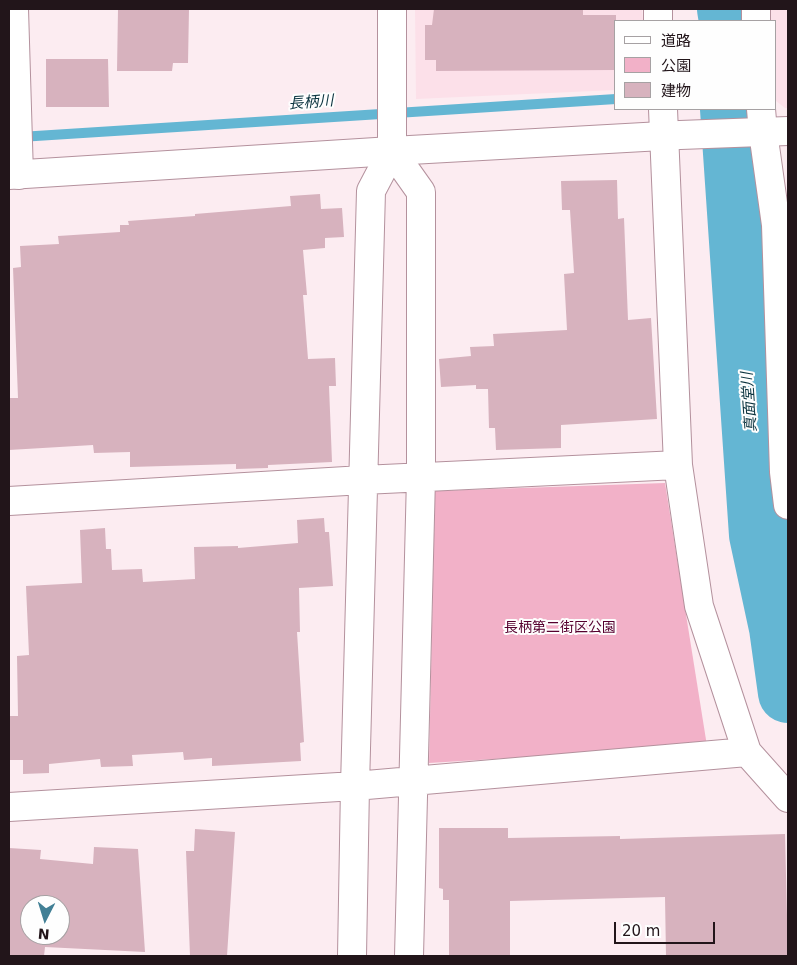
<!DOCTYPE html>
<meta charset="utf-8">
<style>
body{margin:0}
#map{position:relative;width:797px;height:965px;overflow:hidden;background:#fcecf1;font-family:"DejaVu Sans","Noto Sans JP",sans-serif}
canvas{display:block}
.frame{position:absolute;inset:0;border:10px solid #22151a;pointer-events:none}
.legend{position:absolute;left:614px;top:20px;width:162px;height:90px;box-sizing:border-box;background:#fefefe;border:1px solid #a6a1a3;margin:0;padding:6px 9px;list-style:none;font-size:15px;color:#22151a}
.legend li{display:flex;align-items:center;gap:10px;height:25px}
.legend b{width:25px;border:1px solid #a6a1a3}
.north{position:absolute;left:20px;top:895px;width:50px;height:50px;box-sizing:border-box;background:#fefefe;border:1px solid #a6a1a3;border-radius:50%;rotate:185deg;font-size:14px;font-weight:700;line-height:20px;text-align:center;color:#22151a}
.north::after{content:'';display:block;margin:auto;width:18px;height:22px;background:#428096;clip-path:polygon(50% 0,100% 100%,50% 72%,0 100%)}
.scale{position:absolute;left:614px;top:922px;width:101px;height:22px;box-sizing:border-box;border:2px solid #22151a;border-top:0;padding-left:6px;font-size:15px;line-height:18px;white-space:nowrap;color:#22151a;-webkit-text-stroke:4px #fefefe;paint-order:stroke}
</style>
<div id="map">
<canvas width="797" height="965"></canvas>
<div class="frame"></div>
<ul class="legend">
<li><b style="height:6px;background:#fff"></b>道路</li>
<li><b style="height:14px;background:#f2b1c8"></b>公園</li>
<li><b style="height:14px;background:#d7b2be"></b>建物</li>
</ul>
<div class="north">N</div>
<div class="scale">20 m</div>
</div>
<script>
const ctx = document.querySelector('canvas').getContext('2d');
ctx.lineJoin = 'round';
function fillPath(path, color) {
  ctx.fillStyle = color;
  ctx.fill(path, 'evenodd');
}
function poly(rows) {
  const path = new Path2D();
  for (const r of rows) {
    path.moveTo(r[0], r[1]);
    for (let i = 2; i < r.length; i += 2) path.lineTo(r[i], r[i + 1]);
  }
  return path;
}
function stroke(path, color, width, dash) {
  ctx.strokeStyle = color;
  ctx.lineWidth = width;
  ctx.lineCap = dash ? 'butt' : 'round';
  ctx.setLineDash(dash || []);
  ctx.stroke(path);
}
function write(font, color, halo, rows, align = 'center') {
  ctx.font = font + ' "DejaVu Sans","Noto Sans JP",sans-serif';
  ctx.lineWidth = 4;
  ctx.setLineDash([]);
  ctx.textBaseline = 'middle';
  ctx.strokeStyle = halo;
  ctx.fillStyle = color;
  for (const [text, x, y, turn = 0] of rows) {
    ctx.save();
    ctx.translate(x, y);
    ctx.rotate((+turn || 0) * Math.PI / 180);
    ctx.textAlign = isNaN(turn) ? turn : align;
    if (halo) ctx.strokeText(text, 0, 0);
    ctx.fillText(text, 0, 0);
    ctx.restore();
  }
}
const built = poly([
 [415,9,642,9,643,21,616,21,616,90,416,99],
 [768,9,788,9,788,108,785,108,776,101,776,21,769,21]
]);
const green = poly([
 [665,483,707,746,429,763,435,491]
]);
const stream = poly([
 [20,137,616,99]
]);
const river = poly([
 [727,9,729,21],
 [730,109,759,535,779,628,788,693]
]);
const building = poly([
 [118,9,189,9,188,63,173,63,172,71,117,71],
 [434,9,583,9,583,15,616,15,616,70,436,71,436,60,425,60,425,25,432,25],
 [46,59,108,59,109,107,46,107],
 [617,180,618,219,624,218,628,320,651,318,657,419,561,425,561,448,496,450,495,428,489,428,488,389,476,389,476,385,441,387,439,359,471,356,470,347,494,346,493,334,567,330,564,274,574,273,570,210,562,210,561,181],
 [320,194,321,209,342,208,344,237,325,238,325,248,303,250,307,295,303,295,308,359,335,358,336,386,329,386,332,462,268,465,268,468,236,469,236,464,130,467,130,452,94,453,93,445,9,450,9,398,18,398,13,268,21,267,20,246,59,244,58,236,120,232,120,225,129,225,128,221,195,216,195,214,291,206,290,196],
 [324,518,325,532,329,532,333,586,299,588,300,632,297,632,304,742,300,743,301,761,212,766,212,758,184,760,183,752,132,755,133,766,101,767,100,759,49,764,49,773,23,774,23,760,9,760,9,716,18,716,17,656,29,655,26,586,82,583,80,530,105,528,106,549,111,549,112,570,142,569,143,582,195,579,194,547,238,546,238,548,298,543,297,520],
 [439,828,508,828,508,838,620,836,620,839,785,834,788,956,666,956,665,897,510,901,510,956,449,956,449,900,443,900,443,889,439,888],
 [195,829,235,832,227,956,190,956,186,851,194,851],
 [94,847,138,849,145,952,45,947,44,956,9,956,9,848,41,850,40,859,93,864],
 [30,905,60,905,60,935,30,935]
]);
const street = poly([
 [14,9,19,175],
 [658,9,658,21],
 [756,9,756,21],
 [663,109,678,465,699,606,747,752,788,798],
 [761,109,763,132,776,225,784,472,788,505],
 [392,151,421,192,421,477,409,956],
 [9,501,363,480,678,465],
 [9,807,355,786,747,752],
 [352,956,355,786,371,191,392,151,392,9]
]);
const secondary = poly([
 [9,175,392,151,680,135,788,131]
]);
const parkNames = [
 ["長柄第二街区公園",560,628]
];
const waterNames = [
 ["長柄川",311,103,-4],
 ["真面堂川",750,402,-94]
];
fillPath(built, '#fce0e9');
fillPath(green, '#f2b1c8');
stroke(stream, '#64b6d3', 10);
stroke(river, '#64b6d3', 60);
fillPath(building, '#d7b2be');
stroke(street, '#b4919d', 30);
stroke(secondary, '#b4919d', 30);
stroke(street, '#fff', 28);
stroke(secondary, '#fff', 28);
write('14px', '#56012f', '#fefefe', parkNames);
write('italic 15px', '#0b333f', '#fefefe', waterNames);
</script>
